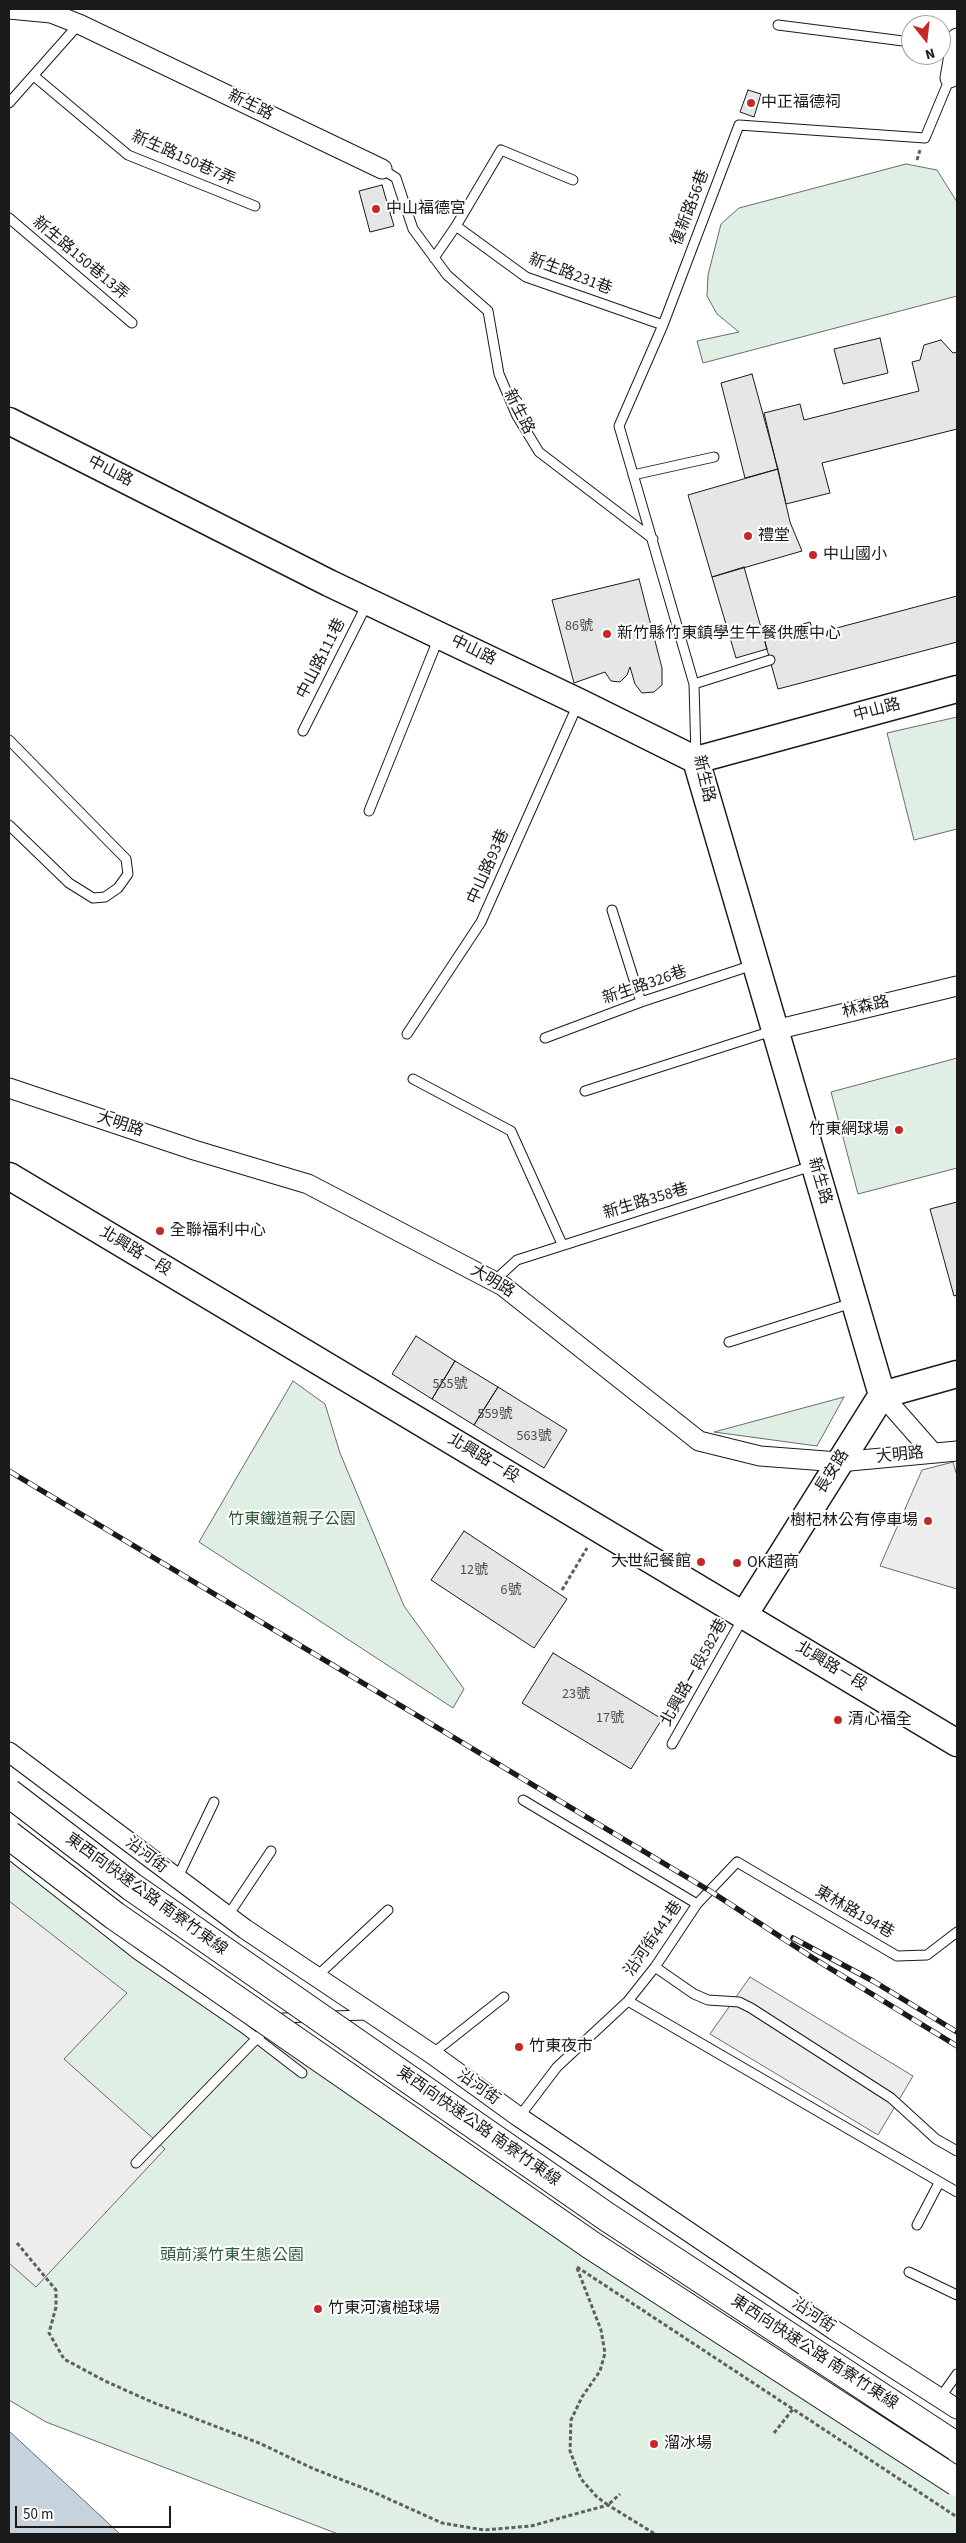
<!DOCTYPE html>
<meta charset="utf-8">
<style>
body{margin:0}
#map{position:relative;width:966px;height:2543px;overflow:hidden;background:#fff;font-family:"Source Sans 3",sans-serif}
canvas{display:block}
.frame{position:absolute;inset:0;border:10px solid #1a1a1a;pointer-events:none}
.north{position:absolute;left:901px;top:15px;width:50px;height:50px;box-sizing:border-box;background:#fff;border:1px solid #a3a3a3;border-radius:50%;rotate:164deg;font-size:14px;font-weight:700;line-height:20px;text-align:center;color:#1a1a1a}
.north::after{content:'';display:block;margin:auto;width:18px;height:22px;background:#c62828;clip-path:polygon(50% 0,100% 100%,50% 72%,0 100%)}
.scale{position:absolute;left:15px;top:2506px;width:156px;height:22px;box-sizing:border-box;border:2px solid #1a1a1a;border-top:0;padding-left:6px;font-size:15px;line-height:18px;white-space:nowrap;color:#1a1a1a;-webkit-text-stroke:4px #fff;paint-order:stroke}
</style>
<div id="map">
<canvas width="966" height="2543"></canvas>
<div class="frame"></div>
<div class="north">N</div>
<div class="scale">50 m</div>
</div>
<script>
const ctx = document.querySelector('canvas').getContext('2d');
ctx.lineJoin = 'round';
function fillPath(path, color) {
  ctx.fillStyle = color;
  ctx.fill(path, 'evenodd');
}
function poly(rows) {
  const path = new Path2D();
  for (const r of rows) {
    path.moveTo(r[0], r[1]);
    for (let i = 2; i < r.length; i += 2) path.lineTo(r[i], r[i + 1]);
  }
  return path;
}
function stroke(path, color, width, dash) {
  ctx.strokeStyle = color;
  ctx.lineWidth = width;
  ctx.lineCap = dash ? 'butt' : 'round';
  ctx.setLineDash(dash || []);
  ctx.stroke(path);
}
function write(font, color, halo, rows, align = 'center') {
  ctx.font = font + ' "Source Sans 3","Noto Sans TC",sans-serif';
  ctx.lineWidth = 4;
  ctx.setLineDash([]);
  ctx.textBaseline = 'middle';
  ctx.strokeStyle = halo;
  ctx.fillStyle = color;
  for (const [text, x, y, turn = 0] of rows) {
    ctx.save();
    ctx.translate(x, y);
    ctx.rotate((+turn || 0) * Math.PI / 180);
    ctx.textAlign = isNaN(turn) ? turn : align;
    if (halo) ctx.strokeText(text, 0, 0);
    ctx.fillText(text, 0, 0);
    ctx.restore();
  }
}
const green = poly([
 [906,164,937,170,957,202,957,296,703,363,697,341,739,332,717,314,707,296,708,275,721,224,739,208,906,164],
 [957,717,957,829,914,840,887,733,957,717],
 [957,1058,957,1168,858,1194,831,1092,957,1058],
 [293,1381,325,1404,340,1453,404,1606,464,1689,453,1708,199,1542,293,1381],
 [844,1397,817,1446,714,1432,844,1397],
 [9,1822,271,2015,957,2479,957,2534,338,2534,46,2422,9,2400,9,1822]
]);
const parking = poly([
 [953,1462,957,1476,957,1589,880,1566,922,1470,953,1462],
 [9,1901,127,1993,64,2059,165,2149,36,2287,9,2263,9,1901],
 [750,1977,913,2076,878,2135,710,2034,750,1977]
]);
const water = poly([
 [9,2431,120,2534,9,2534,9,2431]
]);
const building = poly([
 [748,90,761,94,754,117,740,112,748,90],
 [382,185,394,226,370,232,359,191,382,185],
 [880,338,888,373,843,384,834,349,880,338],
 [941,340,953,353,957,352,957,429,822,463,830,493,786,504,764,413,800,404,804,420,919,391,912,362,920,360,924,345,941,340],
 [752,374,778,469,745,478,721,383,752,374],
 [778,469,790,522,802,551,712,577,688,495,778,469],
 [744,567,767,649,736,658,712,577,744,567],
 [639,579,662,668,662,685,654,692,642,693,635,684,630,667,627,675,620,682,611,681,605,672,574,683,552,600,639,579],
 [957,596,957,642,778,689,763,635,810,622,814,634,957,596],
 [957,1202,957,1295,954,1296,930,1209,957,1202],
 [416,1336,455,1361,432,1399,392,1374,416,1336],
 [455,1361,498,1387,474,1425,432,1399,455,1361],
 [498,1387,567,1430,544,1468,474,1425,498,1387],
 [464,1531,567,1599,534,1648,431,1580,464,1531],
 [553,1653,662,1719,631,1769,522,1703,553,1653]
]);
const path = poly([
 [917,160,920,150],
 [562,1590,587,1548],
 [17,2243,56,2290,56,2307,49,2333,64,2359,105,2381,152,2402,259,2443,314,2469,371,2491,442,2523,484,2530,531,2526,608,2505,655,2534],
 [577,2267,957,2517],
 [577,2268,601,2330,605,2353,600,2371,582,2397,571,2420,570,2451,581,2479,597,2497,608,2505,620,2494],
 [774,2433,793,2409]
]);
const lane = poly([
 [778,25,911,42],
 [941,45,956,47],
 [34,76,128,155,255,206],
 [9,103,79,24],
 [382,169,396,178,413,229,447,275,488,311,499,374,517,416,539,452,653,539],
 [9,218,132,323],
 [456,226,501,150,573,180],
 [434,258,456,226,526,277,663,325],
 [633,475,714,457],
 [694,684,770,660],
 [303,731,367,604],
 [9,740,126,859,128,874,118,888,105,897,93,898,69,883,9,825],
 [696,756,694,684,619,426,663,325,739,125,925,138,950,78,952,78],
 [369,811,439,637],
 [612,910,641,1002],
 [407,1034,481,922,578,704],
 [545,1038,641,1002,753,965],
 [413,1079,511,1131,562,1244],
 [585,1091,772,1031],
 [494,1281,517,1260,812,1166],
 [729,1342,852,1303],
 [672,1744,743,1618],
 [523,1800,697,1904],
 [9,1854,136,1954,242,2027,302,2073],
 [177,1879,214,1802],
 [227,1917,271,1851],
 [655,1967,694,1994,708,2000,739,2002,751,2008,891,2098,936,2139,957,2151],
 [316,1977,388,1910],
 [628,2001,957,2192],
 [331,2016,368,2015],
 [277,2022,283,2018,308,2017],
 [432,2054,504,1997],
 [519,2117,557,2067,628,2001,655,1967,697,1904,737,1862,897,1956,927,1955,957,1932],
 [136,2163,261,2034],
 [917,2225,939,2183],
 [909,2272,957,2295],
 [940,2398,957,2374]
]);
const street = poly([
 [9,9,51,13,79,24,382,169],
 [950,78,957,38],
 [775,1030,957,986],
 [9,1088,194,1150,308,1184,503,1286,699,1441,760,1456,839,1462,957,1451],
 [882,1395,933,1453],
 [9,1752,245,1929,432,2054,519,2117,834,2330,957,2409]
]);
const secondary = poly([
 [9,421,329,583,579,702,696,760,957,689],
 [696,760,882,1395],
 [9,1176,957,1743],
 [744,1615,882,1395,957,1374]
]);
const rail = poly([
 [9,1471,710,1891,813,1958,957,2046],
 [793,1938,873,1981,957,2032]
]);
const highwayBridge = poly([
 [9,1793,132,1887,607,2217,957,2447],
 [9,1835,115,1916,591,2245,957,2482]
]);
const markers = [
 [751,103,5,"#c62828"],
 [376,209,5,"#c62828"],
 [748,536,5,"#c62828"],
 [813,555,5,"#c62828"],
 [607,634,5,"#c62828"],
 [899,1130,5,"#c62828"],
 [160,1231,5,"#c62828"],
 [928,1521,5,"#c62828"],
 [701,1562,5,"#c62828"],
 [737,1563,5,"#c62828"],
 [838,1720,5,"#c62828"],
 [519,2047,5,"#c62828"],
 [318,2309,5,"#c62828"],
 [654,2444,5,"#c62828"]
];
const numberNames = [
 ["86號",579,627],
 ["555號",450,1385],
 ["559號",495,1415],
 ["563號",534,1437],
 ["12號",474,1571],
 ["6號",511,1591],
 ["23號",576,1695],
 ["17號",610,1719]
];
const poiNames = [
 ["中正福德祠",761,103],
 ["中山福德宮",386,209],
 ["禮堂",758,536],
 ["中山國小",823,555],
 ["新竹縣竹東鎮學生午餐供應中心",617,634],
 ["竹東網球場",889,1130,"right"],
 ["全聯福利中心",170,1231],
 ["樹杞林公有停車場",918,1521,"right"],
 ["大世紀餐館",691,1562,"right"],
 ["OK超商",747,1563],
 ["清心福全",848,1720],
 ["竹東夜市",529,2047],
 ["竹東河濱槌球場",328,2309],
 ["溜冰場",664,2444]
];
const streetNames = [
 ["新生路",250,106,26],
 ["新生路150巷7弄",183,159,24],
 ["復新路56巷",691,208,-69],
 ["新生路150巷13弄",80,259,40],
 ["新生路231巷",570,275,21],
 ["新生路",518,412,63],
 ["中山路",110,472,27],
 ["中山路",473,651,26],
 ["中山路111巷",322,659,-63],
 ["中山路",877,711,-15],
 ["新生路",703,779,77],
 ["中山路93巷",489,867,-66],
 ["新生路326巷",645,986,-19],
 ["林森路",866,1008,-14],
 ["大明路",120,1125,18],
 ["新生路",819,1181,74],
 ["新生路358巷",646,1202,-17],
 ["北興路ㄧ段",135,1252,31],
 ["大明路",492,1282,31],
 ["大明路",900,1456,-6],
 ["北興路ㄧ段",483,1459,31],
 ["長安路",833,1472,-58],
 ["北興路ㄧ段",831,1667,31],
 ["北興路ㄧ段582巷",695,1673,-61],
 ["沿河街",146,1856,37],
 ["東西向快速公路 南寮竹東線",146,1895,36],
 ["東林路194巷",854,1913,30],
 ["沿河街441巷",654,1939,-55],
 ["沿河街",478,2088,36],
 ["東西向快速公路 南寮竹東線",478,2127,35],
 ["沿河街",813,2316,34],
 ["東西向快速公路 南寮竹東線",814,2353,33]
];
const parkNames = [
 ["竹東鐵道親子公園",292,1520],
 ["頭前溪竹東生態公園",232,2256]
];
fillPath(green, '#e0efe3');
stroke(green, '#6a6a6a', 1);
fillPath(parking, '#ededed');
stroke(parking, '#6a6a6a', 1);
fillPath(water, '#c6d2dc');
stroke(water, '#6a6a6a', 1);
fillPath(building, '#e6e6e6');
stroke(building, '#1a1a1a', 1);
stroke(lane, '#1a1a1a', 11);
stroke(street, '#1a1a1a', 21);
stroke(secondary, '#1a1a1a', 29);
stroke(path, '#5f5f5f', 3, [4, 2.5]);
stroke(lane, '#fff', 9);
stroke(street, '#fff', 19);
stroke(secondary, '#fff', 26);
stroke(rail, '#1a1a1a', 5.5);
stroke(rail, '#fff', 4, [11]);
stroke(highwayBridge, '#1a1a1a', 30, []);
stroke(highwayBridge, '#fff', 28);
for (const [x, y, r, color] of markers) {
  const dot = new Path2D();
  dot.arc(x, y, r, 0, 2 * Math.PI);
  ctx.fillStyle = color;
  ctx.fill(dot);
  stroke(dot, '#fff', 2);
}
write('14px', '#4d4d4d', null, numberNames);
write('16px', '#1a1a1a', '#fff', poiNames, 'left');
write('16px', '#1a1a1a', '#fff', streetNames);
write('16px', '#2b5a34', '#fff', parkNames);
</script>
